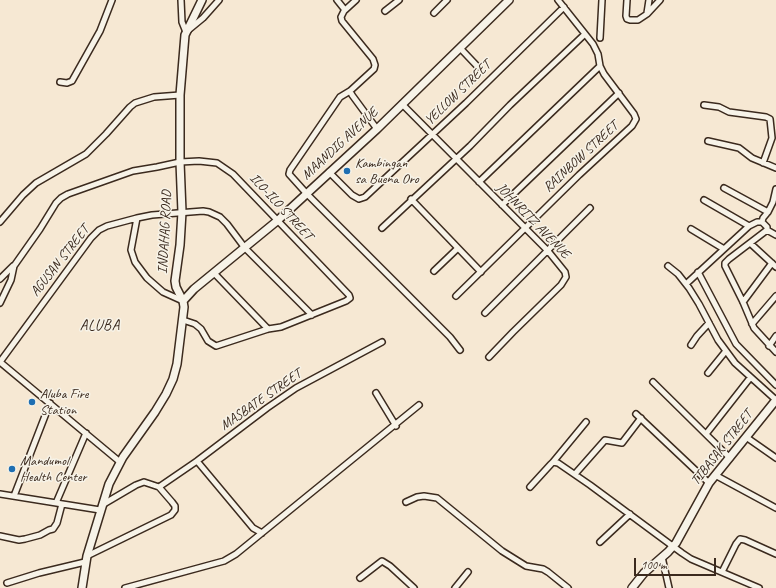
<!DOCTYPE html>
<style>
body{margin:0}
#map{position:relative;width:776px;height:588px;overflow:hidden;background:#f6e8d3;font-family:Caveat,sans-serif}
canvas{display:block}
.scale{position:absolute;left:634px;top:558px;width:82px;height:18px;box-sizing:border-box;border:2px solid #3b2a1e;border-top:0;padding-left:5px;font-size:12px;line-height:14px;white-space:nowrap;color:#3b2a1e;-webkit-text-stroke:3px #f7f3e8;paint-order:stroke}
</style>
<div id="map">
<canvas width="776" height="588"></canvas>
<div class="scale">100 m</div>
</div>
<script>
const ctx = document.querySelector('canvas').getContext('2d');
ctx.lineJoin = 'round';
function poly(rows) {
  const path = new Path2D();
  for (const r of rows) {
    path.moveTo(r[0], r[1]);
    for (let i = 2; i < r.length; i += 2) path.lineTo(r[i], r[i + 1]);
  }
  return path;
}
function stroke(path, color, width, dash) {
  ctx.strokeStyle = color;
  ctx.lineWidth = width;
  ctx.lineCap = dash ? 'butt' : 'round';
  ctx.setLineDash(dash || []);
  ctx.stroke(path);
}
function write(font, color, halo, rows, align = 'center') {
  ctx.font = font + ' Caveat,sans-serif';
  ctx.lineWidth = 3;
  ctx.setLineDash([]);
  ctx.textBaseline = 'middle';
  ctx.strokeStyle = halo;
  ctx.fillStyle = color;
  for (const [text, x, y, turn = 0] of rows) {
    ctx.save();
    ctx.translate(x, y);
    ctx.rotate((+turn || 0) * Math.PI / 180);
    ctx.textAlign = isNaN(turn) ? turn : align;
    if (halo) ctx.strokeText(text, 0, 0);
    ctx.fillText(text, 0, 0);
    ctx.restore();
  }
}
const street = poly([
 [181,0,182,22,186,32,203,18,219,0],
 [337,0,345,10],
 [356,0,344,11,341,17,342,21,373,59,375,65,374,69,350,91,352,95,377,129],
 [627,0,626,16,627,19,630,20,638,20,647,14,660,0],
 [385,11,399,0],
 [434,13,447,0],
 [647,13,649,0],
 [600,38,602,0],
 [460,48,478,67],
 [60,82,67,83,72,81,100,31,112,0],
 [350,91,340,97,290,170,289,174,307,194,450,337,460,350],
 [402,104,548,251,565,272,566,277,561,285,513,332,489,357],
 [704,105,719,107,729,112,766,117,770,119,772,138,763,163],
 [708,141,739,148,752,158,776,168],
 [329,172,352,195,359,199,365,197,466,103,564,7],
 [479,182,600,66],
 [724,188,768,212],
 [411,199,481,272],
 [704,200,749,226,757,222,762,222,767,227,767,230,776,235],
 [502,205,619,93],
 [137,218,131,250,135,262,147,278,163,292,183,301],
 [0,222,23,195,36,183,86,154,106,134,130,107,135,103,154,97,180,95],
 [762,222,763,218,768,212,773,202,776,189],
 [382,228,470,146,510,105,585,34],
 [691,229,724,249],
 [767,230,729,259,725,263,725,266,743,302,754,328,776,352],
 [750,243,776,267],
 [668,266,678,274,689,288,699,304,718,340,735,363,776,400],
 [434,271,458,248],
 [698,272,736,344,776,385],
 [214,273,268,329],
 [0,279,13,266],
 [686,284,749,226],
 [456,296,579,175,632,126,636,119,634,114,604,74,600,66,598,54,593,44,558,0],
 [743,302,772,263],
 [0,303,11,280,14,266,40,229,56,203,61,198,68,194,133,171,157,167,180,162,199,161,217,163,233,174,349,295,350,298,346,301,281,327,268,329,216,346,208,341,201,329,195,324,183,320],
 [485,313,590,208],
 [752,324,776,296],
 [691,345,697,336,709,323],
 [769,346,776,336],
 [0,362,91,238,99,230,107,226,137,218,152,215,203,211,209,212,220,217,227,224,245,248,312,315],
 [0,362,120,462],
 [708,373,725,352],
 [653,382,730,458],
 [376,393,396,426],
 [636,414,709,483],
 [706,434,750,378],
 [746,437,776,458],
 [197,461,253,528,262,533],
 [553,462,586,422],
 [575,474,605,440,622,443,641,418],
 [715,475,776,508],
 [159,487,197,461,267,408,296,388,382,342],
 [530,487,551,464,553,462,558,463,590,485,682,553,691,559,759,588],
 [0,494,100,510],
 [14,496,50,403],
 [406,502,417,497,424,496,437,498,502,551,526,566,543,569,548,572,568,588],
 [56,503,86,433],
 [0,536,19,540,25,539,40,535,49,530,53,529,57,523,62,504],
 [600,542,630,514],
 [87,556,171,515,175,510,175,506,172,502,159,487,144,482,136,485,102,505],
 [662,557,669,588],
 [722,572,736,544,740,539,745,540,776,554],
 [360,578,382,561,390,566,414,588],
 [7,583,39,573,85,562],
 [125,588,224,561,236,554,419,405],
 [455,588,468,572]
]);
const secondary = poly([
 [183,301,194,289,277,221,377,129,509,0],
 [82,588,87,556,109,484,123,457,155,412,166,394,173,379,177,364,184,307,183,301,176,287,175,281,180,245,182,212,180,162,180,95,185,35,202,0],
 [632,588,644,573,668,552,676,543,709,483,776,400]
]);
const markers = [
 [347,171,4,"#1f6fb2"],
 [32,402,4,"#1f6fb2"],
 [12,469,4,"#1f6fb2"]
];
const streetNames = [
 ["YELLOW STREET",458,93,-44],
 ["MAANDIG AVENUE",340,144,-43],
 ["RAINBOW STREET",581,157,-43],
 ["ILO-ILO STREET",281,207,47],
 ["JOHNRITZ AVENUE",533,221,46],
 ["INDAHAG ROAD",165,232,-87],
 ["AGUSAN STREET",60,261,-52],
 ["MASBATE STREET",261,400,-35],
 ["TIBASAK STREET",722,448,-52]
];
const poiNames = [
 ["Kambingan",355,163],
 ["sa Buena Oro",355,179],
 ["Aluba Fire",40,394],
 ["Station",40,410],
 ["Mandumol",20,461],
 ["Health Center",20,477]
];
const neighbourhoodNames = [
 ["ALUBA",100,326]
];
stroke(street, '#3b2a1e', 8);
stroke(secondary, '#3b2a1e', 10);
stroke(street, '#f7f3e8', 5);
stroke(secondary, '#f7f3e8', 7);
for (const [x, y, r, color] of markers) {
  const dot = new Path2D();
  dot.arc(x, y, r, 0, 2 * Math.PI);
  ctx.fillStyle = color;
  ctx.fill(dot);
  stroke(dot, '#f7f3e8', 1.5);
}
write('14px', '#3b2a1e', '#f7f3e8', streetNames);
write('14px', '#3b2a1e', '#f7f3e8', poiNames, 'left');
ctx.letterSpacing = '1px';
write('15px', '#3b2a1e', '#f7f3e8', neighbourhoodNames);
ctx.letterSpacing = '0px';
</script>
